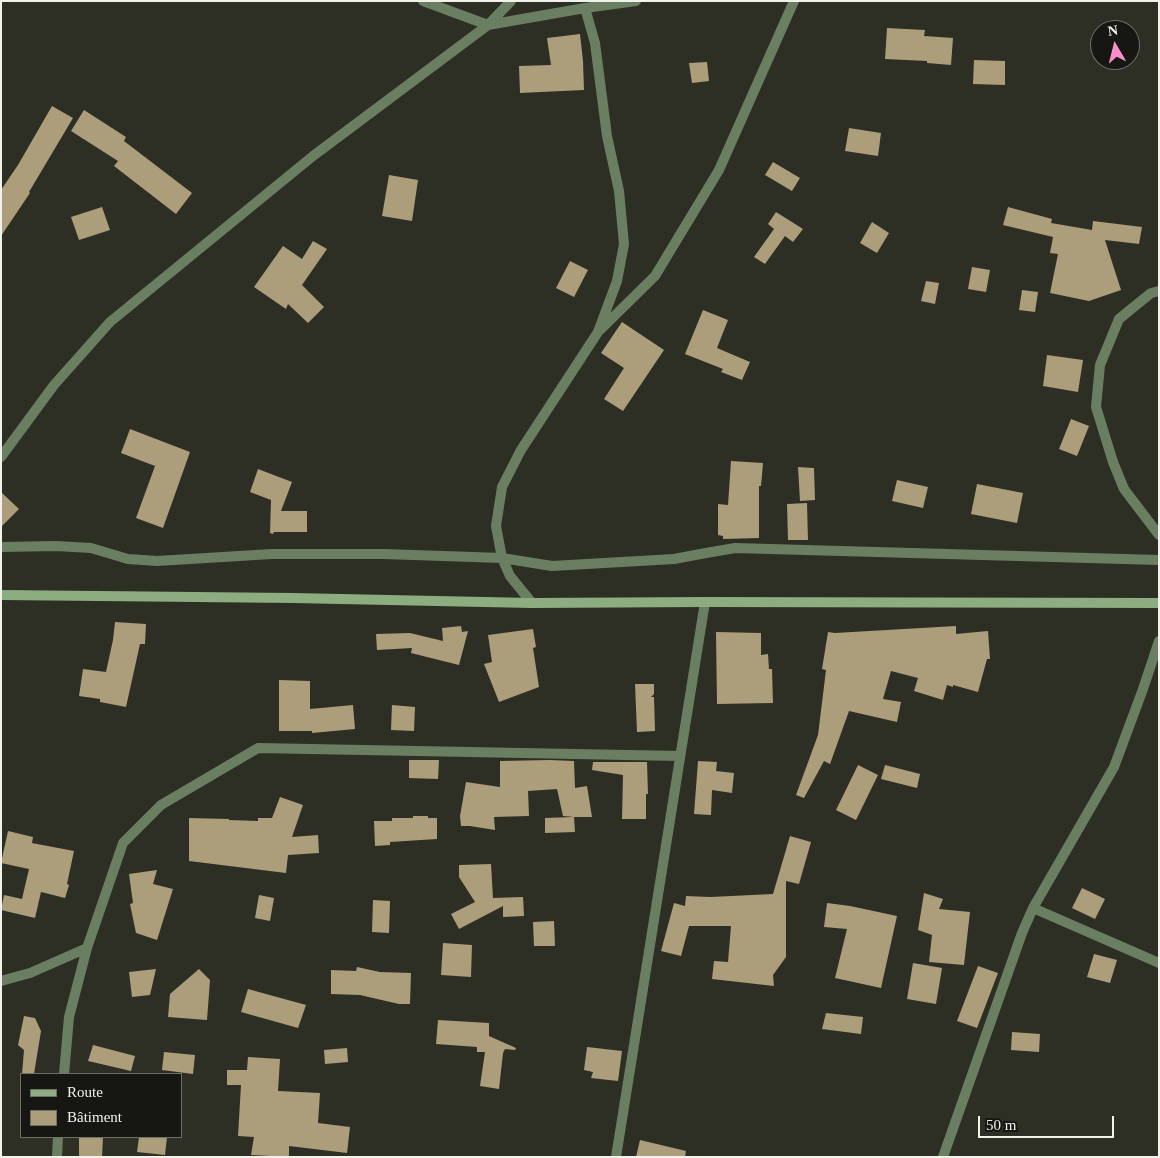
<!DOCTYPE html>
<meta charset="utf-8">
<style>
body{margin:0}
#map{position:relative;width:1160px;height:1158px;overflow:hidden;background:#2e2f24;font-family:"Times New Roman",serif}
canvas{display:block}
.frame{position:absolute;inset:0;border:2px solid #f1f2eb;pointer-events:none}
.legend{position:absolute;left:20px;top:1073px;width:162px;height:65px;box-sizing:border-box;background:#161712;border:1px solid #6e6f69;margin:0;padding:6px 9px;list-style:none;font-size:15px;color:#f1f2eb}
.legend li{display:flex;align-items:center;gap:10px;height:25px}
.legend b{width:25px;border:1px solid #6e6f69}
.north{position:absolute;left:1090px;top:20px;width:50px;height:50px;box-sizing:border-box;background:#161712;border:1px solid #6e6f69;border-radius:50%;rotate:352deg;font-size:14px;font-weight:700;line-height:20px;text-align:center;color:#f1f2eb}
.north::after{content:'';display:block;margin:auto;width:18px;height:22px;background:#f98fc9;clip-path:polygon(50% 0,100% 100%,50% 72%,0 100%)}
.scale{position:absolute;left:978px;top:1116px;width:136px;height:22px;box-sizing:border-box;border:2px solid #f1f2eb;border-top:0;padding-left:6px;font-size:15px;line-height:18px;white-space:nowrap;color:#f1f2eb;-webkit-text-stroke:4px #161712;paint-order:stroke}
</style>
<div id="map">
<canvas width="1160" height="1158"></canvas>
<div class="frame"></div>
<ul class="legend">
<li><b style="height:6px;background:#8cad7f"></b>Route</li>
<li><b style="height:14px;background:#ac9d7b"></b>Bâtiment</li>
</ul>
<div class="north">N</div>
<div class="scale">50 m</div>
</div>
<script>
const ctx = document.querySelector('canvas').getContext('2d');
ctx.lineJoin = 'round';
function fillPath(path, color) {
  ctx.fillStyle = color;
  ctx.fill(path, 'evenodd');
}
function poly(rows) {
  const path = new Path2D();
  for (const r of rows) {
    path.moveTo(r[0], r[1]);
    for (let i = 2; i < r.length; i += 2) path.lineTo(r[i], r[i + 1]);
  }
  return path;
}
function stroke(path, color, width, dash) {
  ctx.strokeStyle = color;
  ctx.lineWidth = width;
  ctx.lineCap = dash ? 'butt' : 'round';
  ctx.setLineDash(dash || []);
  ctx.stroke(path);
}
const building = poly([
 [887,28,925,30,924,36,953,38,951,65,927,63,927,61,885,59],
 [580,34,583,61,584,90,520,93,519,66,551,65,547,38],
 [974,60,1005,61,1005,85,973,84],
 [707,62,709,81,692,83,689,63],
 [52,106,73,118,29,192,30,193,1,236,1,190,18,165],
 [84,110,126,137,124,141,192,193,176,214,114,166,118,161,71,131],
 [849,128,881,133,878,156,845,151],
 [773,162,800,178,792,191,765,175],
 [389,175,418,180,412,221,382,216],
 [102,207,110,230,79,240,71,217],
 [1008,207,1052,219,1051,223,1092,230,1093,221,1142,227,1139,244,1105,240,1121,290,1089,301,1050,293,1058,254,1050,253,1053,237,1003,225],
 [776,212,803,229,793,242,785,236,765,264,754,257,774,229,768,224],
 [872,222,889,233,877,253,860,243],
 [313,241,327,249,302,285,324,307,308,323,288,304,286,309,254,287,283,246,302,259],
 [570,261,588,270,574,297,556,288],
 [972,267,990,270,986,292,968,289],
 [926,281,939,283,935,304,921,301],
 [1022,290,1038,292,1035,312,1019,310],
 [703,310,728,320,717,348,750,362,742,380,721,372,723,369,685,354],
 [622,322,664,350,623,411,604,399,624,368,601,353],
 [1047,355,1083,360,1078,392,1043,386],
 [1071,419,1089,426,1077,456,1059,449],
 [130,429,190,452,163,528,136,518,155,466,121,453],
 [731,461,763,463,761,486,759,486,759,538,723,539,723,536,718,535,718,504,728,505],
 [798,467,814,468,815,500,800,501],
 [258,469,292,482,281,511,307,511,307,532,274,532,273,534,270,533,271,500,250,492],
 [897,480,928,487,923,508,892,501],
 [977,484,1023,493,1017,523,971,514],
 [1,492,19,509,1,527],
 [807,503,808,540,788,540,787,504],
 [115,622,146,624,145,644,140,644,126,707,100,702,100,699,79,696,83,669,106,672,113,640],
 [461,626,462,632,468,631,459,665,411,653,412,648,377,650,376,634,410,633,443,641,442,628],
 [956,626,956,634,988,631,990,659,987,659,978,692,953,685,953,687,947,685,943,700,914,691,918,678,891,671,883,699,901,702,897,722,849,711,830,764,824,761,804,798,796,795,818,735,826,670,822,669,828,632,835,633],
 [533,629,536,647,533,648,539,687,499,702,484,664,492,662,488,635],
 [716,632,761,633,761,655,768,654,769,669,772,669,773,703,717,704],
 [279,680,310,681,310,709,353,705,355,729,312,733,312,731,279,731],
 [635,684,654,684,654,694,651,697,654,697,655,731,637,732],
 [392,705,415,707,414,731,391,730],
 [409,760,439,760,438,779,409,778],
 [550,760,574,761,575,788,587,786,592,817,574,817,575,832,545,833,545,818,574,817,563,816,557,789,528,791,529,816,494,817,495,830,470,826,461,826,460,816,466,782,500,787,500,761],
 [698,761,717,762,716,771,734,773,732,793,712,790,711,815,694,814],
 [593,762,647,762,648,794,646,794,646,819,622,819,623,775,592,770],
 [858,765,878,775,856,820,836,810],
 [885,765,920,774,917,788,881,779],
 [280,797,303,805,292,837,318,835,319,853,288,855,286,873,189,861,189,818,229,819,229,820,258,821,258,818,272,818],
 [413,816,428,816,428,818,437,818,437,839,390,842,390,845,375,846,374,821,392,821,392,818,413,818],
 [8,831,33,837,32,843,74,851,67,884,69,885,65,898,41,892,35,918,1,910,4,895,22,899,29,869,1,863],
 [790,836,811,842,799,884,786,881,786,957,773,975,774,986,712,979,714,961,728,962,731,926,689,926,681,956,661,951,674,903,685,906,686,896,710,897,773,894],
 [491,864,493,898,523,897,524,916,503,917,503,906,459,929,451,914,475,902,459,877,459,865],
 [157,870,153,884,173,889,157,940,136,933,130,904,133,903,129,874],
 [1082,888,1105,899,1095,919,1072,908],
 [924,893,943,899,939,909,970,912,964,965,929,962,932,935,918,930],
 [259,895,274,898,270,921,255,918],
 [373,900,390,901,389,933,372,932],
 [827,903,850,906,897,916,881,988,835,978,847,929,824,927],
 [554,921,555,946,534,946,533,922],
 [443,943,472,945,471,977,441,975],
 [1094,954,1117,960,1110,983,1087,977],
 [913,963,942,968,936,1004,907,999],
 [978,966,998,973,977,1028,957,1021],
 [357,967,380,972,411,973,410,1004,399,1004,360,995,331,994,331,970,356,971],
 [156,969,150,995,132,997,129,972],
 [199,969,210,980,207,1020,168,1017,170,994],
 [248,989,306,1005,298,1028,241,1012],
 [826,1013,863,1017,861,1034,822,1029],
 [24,1016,35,1018,41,1031,34,1074,22,1074,24,1050,18,1045],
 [438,1020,489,1023,489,1036,516,1048,515,1050,505,1049,503,1053,499,1089,480,1086,485,1052,477,1052,477,1047,436,1044],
 [1012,1032,1040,1034,1039,1052,1011,1050],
 [93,1045,135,1056,131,1071,88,1061],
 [587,1047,622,1051,618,1081,591,1078,593,1072,584,1070],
 [347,1048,348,1062,325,1064,324,1050],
 [164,1052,195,1055,193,1074,162,1070],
 [248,1057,280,1059,278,1091,320,1093,318,1123,350,1127,347,1153,289,1146,289,1157,251,1155,254,1137,238,1136,241,1085,227,1085,227,1070,247,1070],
 [79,1137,103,1137,102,1157,79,1157],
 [139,1137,167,1137,165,1155,137,1152],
 [640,1140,686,1151,685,1157,636,1157]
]);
const minor = poly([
 [423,1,488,25,585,8,636,1],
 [1159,291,1151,293,1119,319,1100,365,1096,407,1113,462,1124,489,1159,535],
 [600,330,655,276,719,170,794,1],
 [1,457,54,385,110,322,313,156,488,25,511,1],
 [1,547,56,546,91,548,128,559,157,561,272,554,384,554,502,558,552,566,674,559,706,553,735,548,1159,560],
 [532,603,510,576,502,558,496,526,502,487,521,450,598,332,617,281,624,244,619,191,607,136,595,43,585,8],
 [1033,908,1159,963],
 [1,981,30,973,87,948],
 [64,1074,69,1017,87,948,123,843,161,805,258,748,680,756],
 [57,1157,58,1137],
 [616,1157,705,602],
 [943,1157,1022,933,1033,908,1114,767,1143,689,1159,641]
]);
const secondary = poly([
 [1,595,293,598,532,603,705,602,1159,603]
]);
fillPath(building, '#ac9d7b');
stroke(minor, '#6a7f62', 10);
stroke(secondary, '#8cad7f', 10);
</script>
